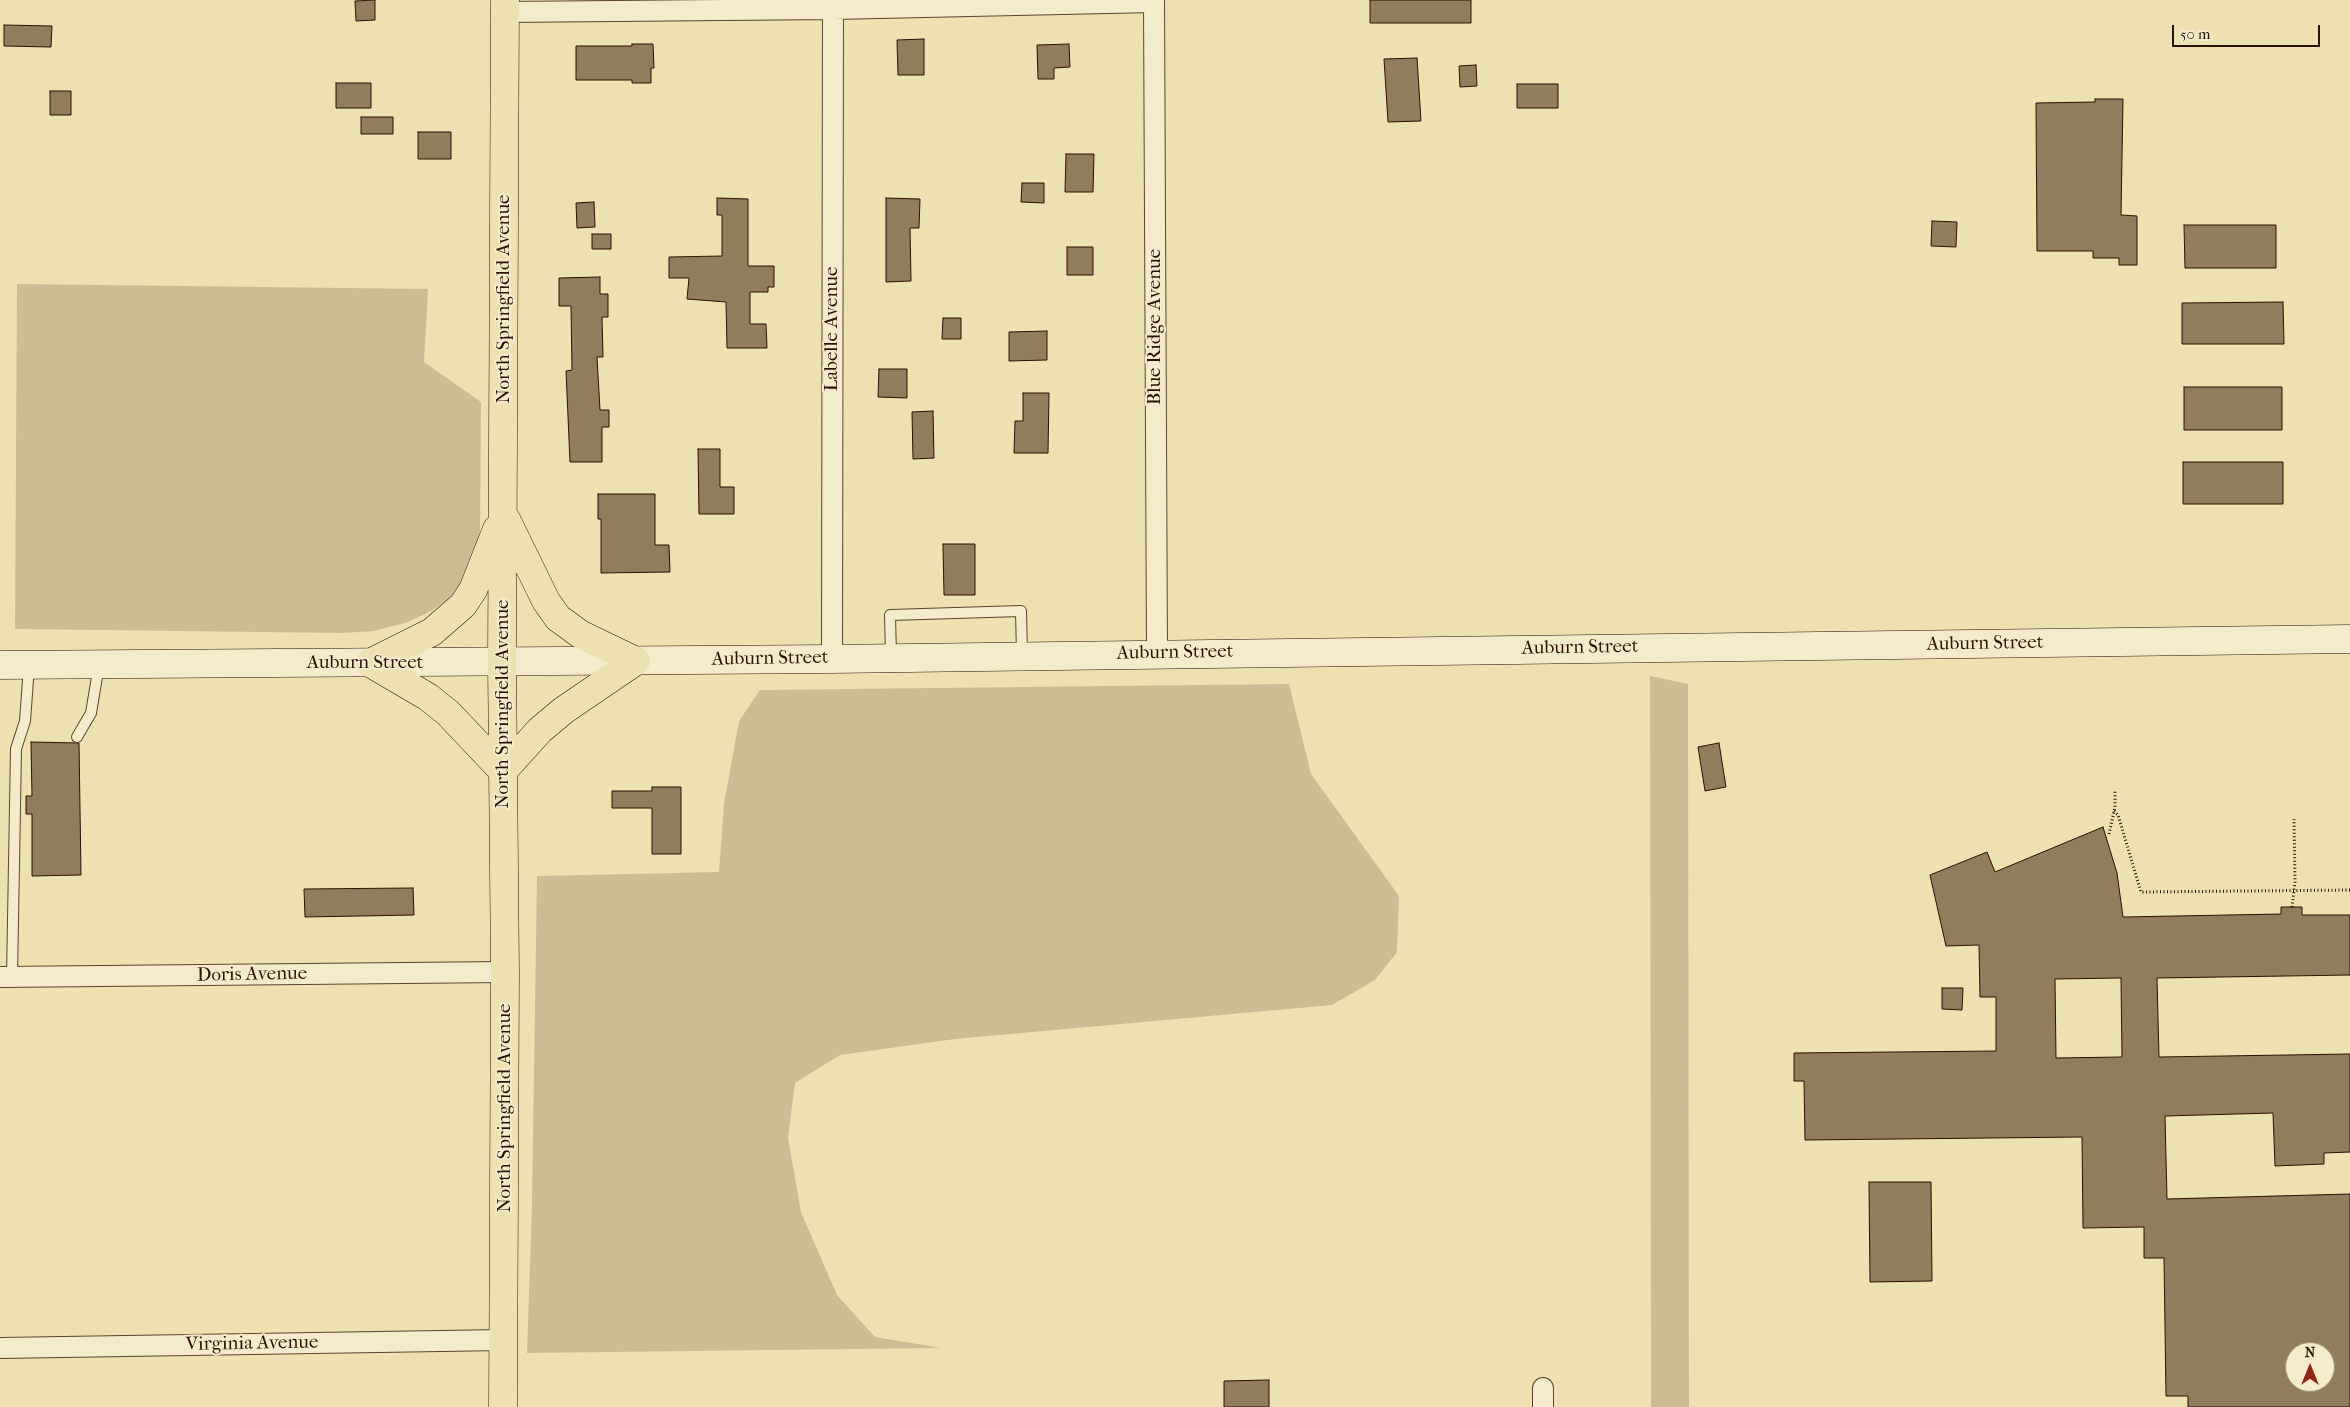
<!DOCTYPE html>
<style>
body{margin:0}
#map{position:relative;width:2350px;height:1407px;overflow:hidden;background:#ede0b1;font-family:"IM FELL French Canon",serif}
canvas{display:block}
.north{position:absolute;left:2285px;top:1342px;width:50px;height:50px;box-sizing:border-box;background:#f3ebcc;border:1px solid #a4937c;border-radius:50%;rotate:0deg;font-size:14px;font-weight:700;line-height:20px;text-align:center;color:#2e0f03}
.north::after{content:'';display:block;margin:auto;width:18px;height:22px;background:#8f2418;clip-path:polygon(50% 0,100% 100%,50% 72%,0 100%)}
.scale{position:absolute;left:2172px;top:25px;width:148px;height:22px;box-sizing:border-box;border:2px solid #2e0f03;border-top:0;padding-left:6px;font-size:15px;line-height:18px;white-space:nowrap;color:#2e0f03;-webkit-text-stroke:4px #f3ebcc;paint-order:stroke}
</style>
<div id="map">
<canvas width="2350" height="1407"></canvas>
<div class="north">N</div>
<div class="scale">50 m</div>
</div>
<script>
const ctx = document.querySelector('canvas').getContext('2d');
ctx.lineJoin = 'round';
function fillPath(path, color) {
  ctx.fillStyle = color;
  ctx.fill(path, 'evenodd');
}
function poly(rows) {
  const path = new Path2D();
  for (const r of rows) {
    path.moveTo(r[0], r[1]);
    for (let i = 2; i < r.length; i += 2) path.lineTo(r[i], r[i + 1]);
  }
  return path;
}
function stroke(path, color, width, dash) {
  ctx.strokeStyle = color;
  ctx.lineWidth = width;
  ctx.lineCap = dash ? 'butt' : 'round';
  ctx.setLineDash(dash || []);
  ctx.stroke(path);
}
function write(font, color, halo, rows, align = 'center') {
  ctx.font = font + ' "IM FELL French Canon",serif';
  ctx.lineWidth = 4;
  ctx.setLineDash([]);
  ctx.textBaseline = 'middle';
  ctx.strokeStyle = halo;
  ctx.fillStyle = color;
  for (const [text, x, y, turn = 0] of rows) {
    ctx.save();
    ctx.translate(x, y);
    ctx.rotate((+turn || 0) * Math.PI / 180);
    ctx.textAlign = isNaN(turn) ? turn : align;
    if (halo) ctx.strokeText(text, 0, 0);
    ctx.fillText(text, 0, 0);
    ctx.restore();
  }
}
const green = poly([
 [17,284,428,289,424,362,481,402,480,534,469,567,455,593,433,610,408,622,374,631,342,633,15,629],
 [1650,676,1688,684,1689,1407,1651,1407],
 [1289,684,1311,774,1399,896,1397,952,1375,980,1332,1005,955,1039,840,1055,795,1083,788,1138,801,1212,837,1295,875,1337,941,1348,527,1353,532,1204,537,876,719,872,724,804,739,721,760,690]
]);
const building = poly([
 [375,0,375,20,356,21,355,1,375,0],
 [1370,0,1471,0,1471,23,1370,23,1370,0],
 [4,25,52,26,51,47,4,46,4,25],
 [924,39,924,75,898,75,897,40,924,39],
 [632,44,653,44,654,68,651,68,651,83,632,83,632,80,576,80,576,46,632,46,632,44],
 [1069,44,1070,67,1054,68,1054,79,1038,79,1037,45,1069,44],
 [1417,58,1421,121,1388,122,1384,59,1417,58],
 [1476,65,1477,86,1460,87,1459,66,1476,65],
 [336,83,371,83,371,108,336,108,336,83],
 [1517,84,1558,84,1558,108,1517,108,1517,84],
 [50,91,71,91,71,115,50,115,50,91],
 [2095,99,2123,99,2121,215,2137,216,2137,265,2119,265,2119,258,2093,258,2093,251,2037,251,2036,103,2095,102,2095,99],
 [361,117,393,117,393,134,361,134,361,117],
 [418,132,451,132,451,159,418,159,418,132],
 [1066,154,1094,154,1093,192,1065,192,1066,154],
 [1022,183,1044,183,1044,203,1021,202,1022,183],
 [717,198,748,199,748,266,774,266,774,287,768,287,768,292,750,292,750,324,766,324,767,348,727,348,726,302,687,299,689,278,669,278,669,257,722,256,722,215,717,215,717,198],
 [886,198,920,199,919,228,910,228,911,281,886,282,886,198],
 [594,202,595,227,577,228,576,203,594,202],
 [1932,221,1957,222,1956,247,1931,246,1932,221],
 [2184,225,2276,225,2276,268,2185,268,2184,225],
 [592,234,611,234,611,249,592,249,592,234],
 [1067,247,1093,247,1093,275,1067,275,1067,247],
 [600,277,600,294,608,294,608,317,602,317,603,357,597,357,600,410,609,410,609,427,602,427,602,462,570,462,566,371,572,370,571,306,559,306,559,278,600,277],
 [2283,302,2284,344,2182,344,2182,303,2283,302],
 [943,318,961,318,961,339,942,339,943,318],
 [1047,331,1047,360,1009,361,1009,332,1047,331],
 [879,369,907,369,907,398,878,397,879,369],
 [2184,387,2282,387,2282,430,2184,430,2184,387],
 [1023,393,1049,393,1048,453,1014,453,1015,421,1023,421,1023,393],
 [933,411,934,458,913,459,912,412,933,411],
 [698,449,720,449,720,487,734,487,734,514,699,514,698,449],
 [2183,462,2283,462,2283,504,2183,504,2183,462],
 [598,494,655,494,655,545,669,545,670,572,601,573,601,519,598,519,598,494],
 [943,544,975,544,975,595,944,595,943,544],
 [31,742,79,743,81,875,32,876,32,814,26,814,26,796,32,796,31,742],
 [1719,743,1726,787,1705,791,1698,747,1719,743],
 [652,787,681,787,681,854,652,854,652,808,612,808,612,791,652,791,652,787],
 [2103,827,2117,873,2123,917,2281,914,2281,907,2302,907,2302,915,2350,915,2350,975,2157,978,2159,1057,2350,1054,2350,1152,2324,1153,2324,1164,2275,1166,2273,1113,2165,1116,2167,1199,2350,1194,2350,1407,2188,1407,2188,1396,2166,1396,2164,1258,2144,1258,2144,1227,2083,1228,2082,1137,1805,1140,1804,1081,1794,1081,1794,1053,1996,1051,1996,997,1980,997,1979,945,1946,946,1930,875,1987,852,1995,872,2103,827],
 [2121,978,2122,1057,2056,1058,2055,979,2121,978],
 [2295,1352,2325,1352,2325,1382,2295,1382,2295,1352],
 [413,888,414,915,305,917,304,889,413,888],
 [1942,988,1963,988,1962,1010,1942,1009,1942,988],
 [1869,1182,1931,1182,1932,1281,1870,1282,1869,1182],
 [1269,1380,1269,1407,1224,1407,1224,1381,1269,1380]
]);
const path = poly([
 [2114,811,2118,815,2141,892,2350,890],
 [2109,834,2115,807,2115,790],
 [2292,907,2295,882,2294,819]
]);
const lane = poly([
 [891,656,890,615,1021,611,1022,655],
 [77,737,91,713,99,665],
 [12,977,16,749,25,721,29,666]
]);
const street = poly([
 [1154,0,1157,653],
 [505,12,833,9,1154,2],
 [832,659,833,0],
 [0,977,505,972],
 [0,1348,504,1340],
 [1543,1388,1543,1407]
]);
const secondary = poly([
 [0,665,832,659,2350,639]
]);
const primary = poly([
 [506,519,546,601,558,618,580,634,636,661],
 [370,663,428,697,448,713,503,771,540,730,564,710,636,661],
 [370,663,432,632,463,605,473,590,497,529],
 [503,1407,505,972,502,662,505,0]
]);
const streetNames = [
 ["North Springfield Avenue",504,299,-90],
 ["Blue Ridge Avenue",1155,327,-90],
 ["Labelle Avenue",832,329,-90],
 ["Auburn Street",1985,644,-1],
 ["Auburn Street",1580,648,-1],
 ["Auburn Street",1175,653,-1],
 ["Auburn Street",770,659,-1],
 ["Auburn Street",365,663],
 ["North Springfield Avenue",503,704,-90],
 ["Doris Avenue",252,975,-1],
 ["North Springfield Avenue",505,1108,-90],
 ["Virginia Avenue",252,1344,-1]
];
fillPath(green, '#cdbc93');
fillPath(building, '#917c5d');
stroke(building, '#2e0f03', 1);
stroke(lane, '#5e432e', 12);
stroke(street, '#5e432e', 22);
stroke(secondary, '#2e0f03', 29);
stroke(primary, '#2e0f03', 29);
stroke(path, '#2e0f03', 3, [1, 2.5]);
stroke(lane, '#f3ebcc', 10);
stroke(street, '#f3ebcc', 20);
stroke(secondary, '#f3ebcc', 28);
stroke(primary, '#ede0b1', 28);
write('19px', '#2e0f03', '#f3ebcc', streetNames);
</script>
